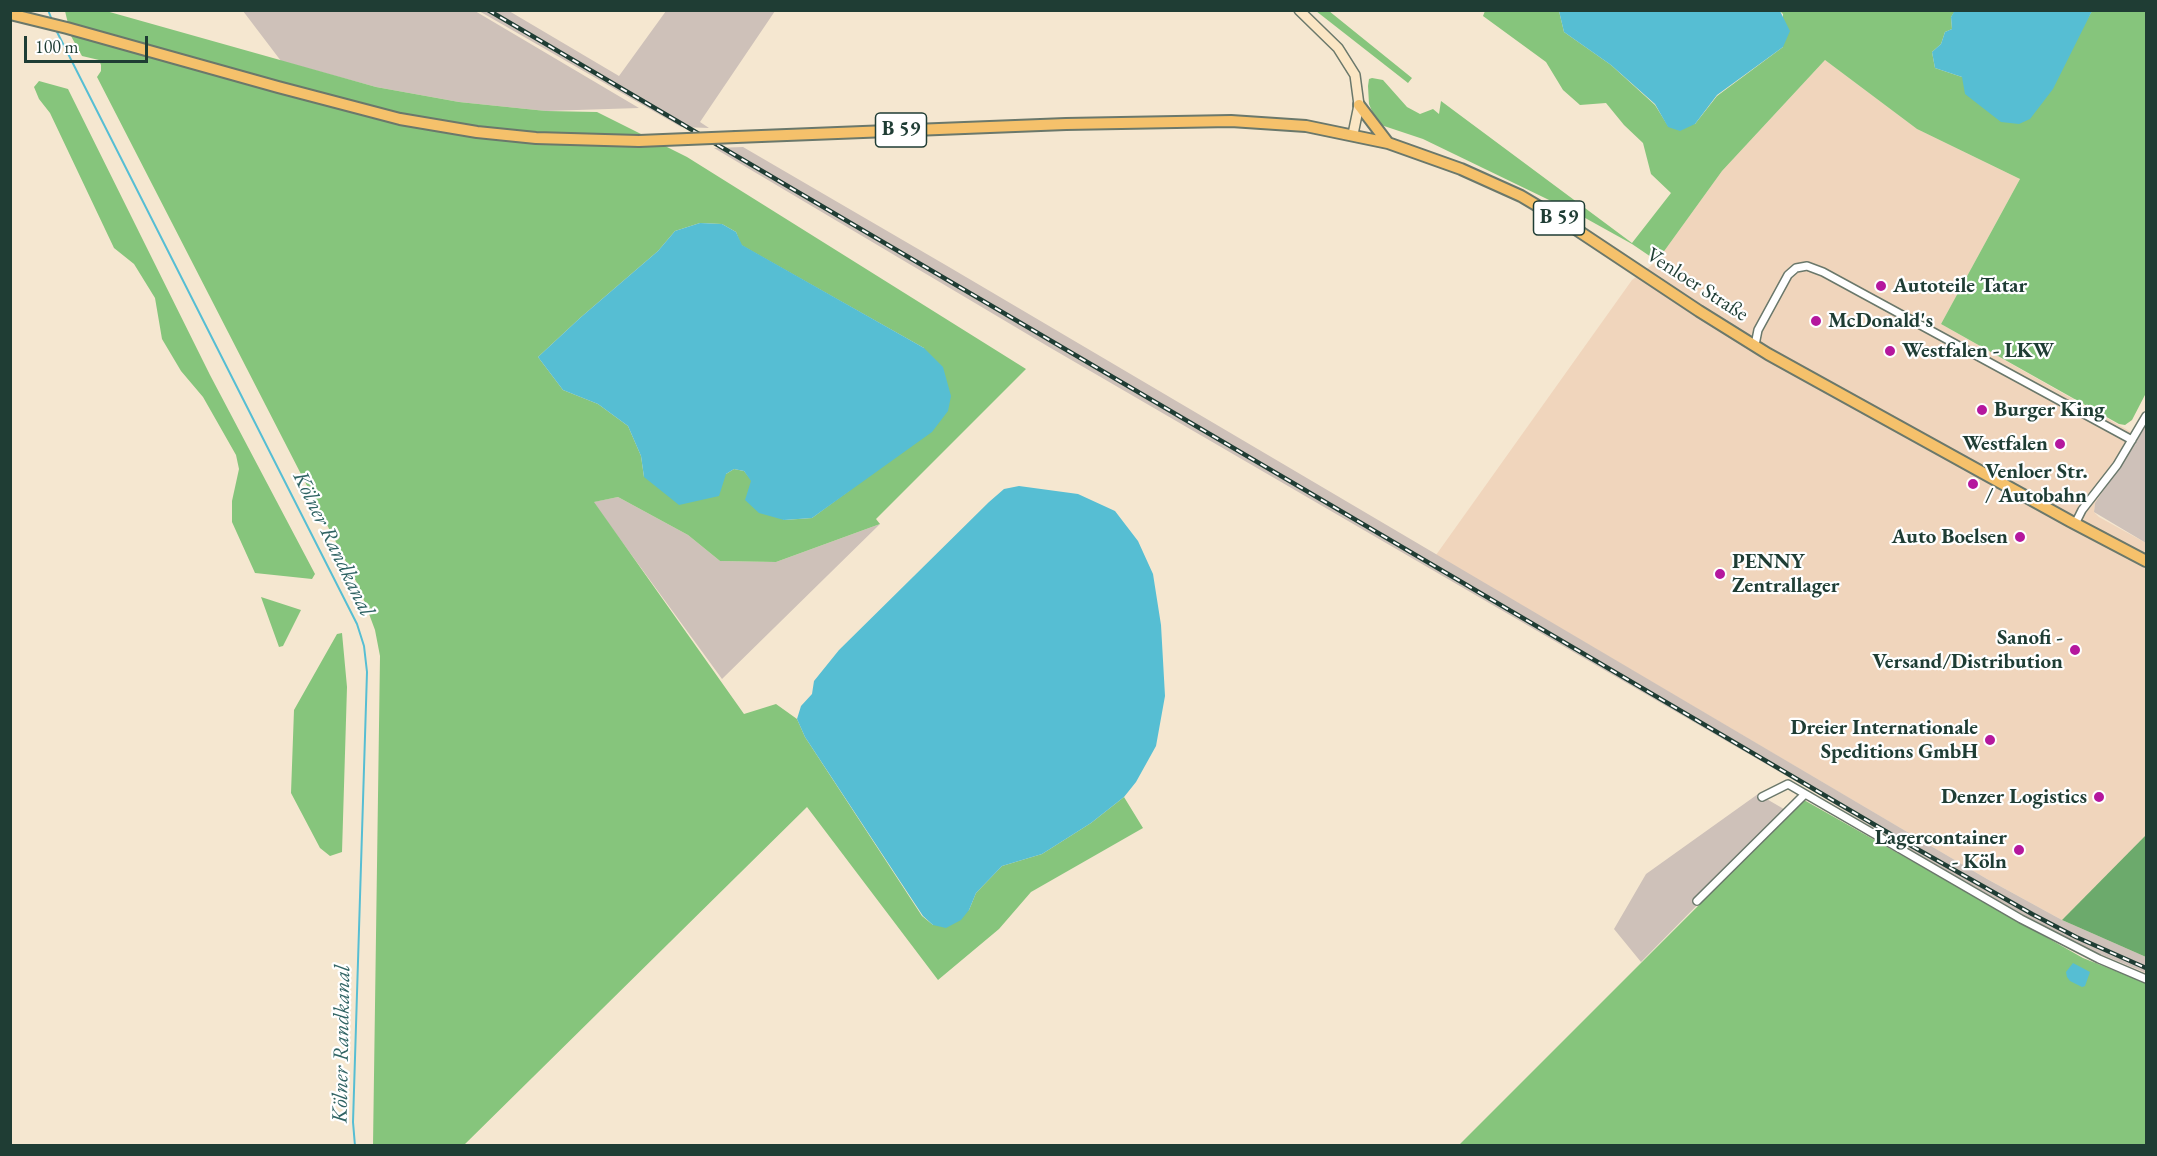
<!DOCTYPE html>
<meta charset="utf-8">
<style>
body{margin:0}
#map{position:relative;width:2157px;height:1156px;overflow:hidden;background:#f5e7d0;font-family:"EB Garamond",serif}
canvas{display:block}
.frame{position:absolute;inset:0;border:12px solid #1f3d34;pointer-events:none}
.scale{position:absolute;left:24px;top:36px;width:124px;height:27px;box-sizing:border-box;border:3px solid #1f3d34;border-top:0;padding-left:8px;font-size:18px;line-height:21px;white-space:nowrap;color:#1f3d34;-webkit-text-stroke:4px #fff;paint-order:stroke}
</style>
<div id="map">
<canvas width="2157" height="1156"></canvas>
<div class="frame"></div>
<div class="scale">100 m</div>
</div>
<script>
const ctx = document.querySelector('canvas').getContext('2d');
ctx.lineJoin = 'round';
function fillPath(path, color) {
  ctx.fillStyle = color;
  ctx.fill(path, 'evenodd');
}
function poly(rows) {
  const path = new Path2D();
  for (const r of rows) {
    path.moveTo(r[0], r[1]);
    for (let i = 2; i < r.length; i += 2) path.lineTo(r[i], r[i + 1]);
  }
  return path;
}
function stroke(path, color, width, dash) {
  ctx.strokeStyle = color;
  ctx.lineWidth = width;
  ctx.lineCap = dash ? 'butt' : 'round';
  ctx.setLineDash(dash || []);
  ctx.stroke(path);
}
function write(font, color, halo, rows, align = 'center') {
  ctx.font = font + ' "EB Garamond",serif';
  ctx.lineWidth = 4.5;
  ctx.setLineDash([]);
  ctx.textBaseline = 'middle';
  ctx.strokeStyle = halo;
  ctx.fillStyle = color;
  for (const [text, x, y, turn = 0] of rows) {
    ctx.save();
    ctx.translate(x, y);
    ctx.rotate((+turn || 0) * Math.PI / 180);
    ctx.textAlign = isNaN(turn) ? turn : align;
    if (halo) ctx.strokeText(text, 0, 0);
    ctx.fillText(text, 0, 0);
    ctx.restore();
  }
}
const built = poly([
 [1825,60,1917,129,2020,179,1941,324,2140,437,2095,503,2094,512,2099,517,2146,543,2146,835,2062,920,1987,879,1436,555,1632,280,1657,261,1722,171]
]);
const industrial = poly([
 [243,11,475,11,639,108,546,111,459,102,376,87,281,61],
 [479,11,509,11,619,76,666,11,775,11,700,122,709,128,681,127],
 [743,147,949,267,1987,879,2062,920,2146,957,2146,973,2088,949,1975,889,1814,792,1049,347,714,148],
 [2146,426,2146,543,2094,512,2095,503],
 [618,497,688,535,720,561,776,562,880,524,722,679,593,502],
 [1758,794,1789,812,1641,962,1614,929,1646,874]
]);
const green = poly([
 [65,11,106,11,376,87,459,102,546,111,597,112,687,157,1026,369,876,519,880,524,776,562,720,561,688,535,618,497,594,502,744,714,776,704,797,719,805,737,922,916,933,925,969,910,976,893,1002,866,1042,854,1091,823,1124,797,1143,828,1031,892,999,929,938,980,807,807,464,1145,373,1145,380,656,375,630,359,587,97,77,101,71,101,65,99,60,82,56,71,36],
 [700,223,722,224,736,232,741,245,924,348,850,490,812,518,784,520,744,471,734,469,726,474,644,477,641,456,628,426,598,404,563,390,538,357,580,318,658,251,675,231],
 [1316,11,1329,11,1412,78,1408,83],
 [1485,11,1559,11,1564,32,1611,65,1655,105,1668,126,1695,124,1717,96,1783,47,1783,14,1780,11,1955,11,1951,17,1952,29,1945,32,1941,44,1932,52,1935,68,1962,77,2079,33,2092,11,2146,11,2146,393,2132,420,2125,425,2119,424,1941,324,2020,179,1917,129,1825,60,1722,171,1657,261,1632,244,1578,214,1423,139,1381,125,1374,116,1369,104,1368,86,1369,79,1372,78,1383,80,1407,107,1420,114,1433,109,1439,114,1441,101,1632,243,1671,193,1651,174,1643,143,1624,125,1606,103,1580,105,1563,90,1546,62,1483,16],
 [39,81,68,89,210,375,315,574,312,579,255,573,232,522,232,501,239,469,236,455,203,397,181,371,162,339,155,298,134,264,114,248,50,113,39,99,34,87],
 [261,597,301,610,283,646,279,647],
 [342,633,347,687,342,852,330,856,320,848,291,793,294,710,337,634],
 [1804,800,2083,958,2146,983,2146,1145,1458,1146]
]);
const forest = poly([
 [2146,835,2146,957,2062,920]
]);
const water = poly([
 [1955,10,2092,10,2092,11,2053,89,2030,119,2019,124,2001,122,1965,94,1962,77,1935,68,1932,52,1941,44,1945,32,1952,29,1951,17],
 [1559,11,1780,11,1790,31,1783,47,1717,95,1695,124,1680,131,1668,127,1655,104,1611,65,1564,32],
 [700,223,722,224,736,232,742,245,924,348,943,367,951,396,948,411,932,432,812,518,784,520,759,513,745,500,751,481,744,471,734,469,726,474,719,496,679,505,644,477,641,456,628,426,598,404,563,390,538,357,580,318,658,251,675,231],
 [1019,486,1078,494,1115,511,1138,541,1153,574,1161,625,1165,696,1156,746,1136,782,1124,797,1091,823,1042,854,1002,866,976,893,969,910,961,920,946,928,933,925,923,916,805,737,797,719,801,706,812,694,814,681,839,650,989,502,1004,489],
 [2073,963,2090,972,2085,986,2082,987,2070,981,2067,977,2066,972]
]);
const stream = poly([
 [48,10,52,20],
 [55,28,357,624,364,646,367,672,353,1122,355,1146]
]);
const minor = poly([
 [1755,345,1758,330,1788,275,1796,268,1807,266,1823,272,2132,440],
 [2075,524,2082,510,2117,465,2146,416],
 [1762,797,1788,784,2021,919,2099,959,2146,979],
 [1697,901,1805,794]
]);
const secondary = poly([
 [1299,10,1338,48,1355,75,1359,105,1353,134]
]);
const primary = poly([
 [10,14,67,28,278,87,400,119,477,132,536,138,639,141],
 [1359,105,1388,143],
 [736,137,1066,124,1231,121,1306,126,1388,143,1461,169,1521,196,1568,224,1699,311,1768,354,2070,521,2146,561]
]);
const rail = poly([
 [488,10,1887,832,2032,914,2076,937,2146,968]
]);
const primaryBridge = poly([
 [639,141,736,137]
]);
const markers = [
 [1881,286,6,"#b5179e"],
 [1816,321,6,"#b5179e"],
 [1890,351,6,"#b5179e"],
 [1982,410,6,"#b5179e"],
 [2060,444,6,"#b5179e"],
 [1973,484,6,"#b5179e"],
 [2020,537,6,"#b5179e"],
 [1720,574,6,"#b5179e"],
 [2075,650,6,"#b5179e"],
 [1990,740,6,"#b5179e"],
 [2099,797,6,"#b5179e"],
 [2019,850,6,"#b5179e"]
];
const shields = [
 [901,130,51],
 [1559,218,51]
];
const shieldNames = [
 ["B 59",901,130],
 ["B 59",1559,218]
];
const streetNames = [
 ["Venloer Straße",1697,285,33]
];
const poiNames = [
 ["Autoteile Tatar",1893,286],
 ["McDonald's",1828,321],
 ["Westfalen - LKW",1902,351],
 ["Burger King",1994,410],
 ["Westfalen",2048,444,"right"],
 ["Venloer Str.",1985,472],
 ["/ Autobahn",1985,496],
 ["Auto Boelsen",2008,537,"right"],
 ["PENNY",1732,562],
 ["Zentrallager",1732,586],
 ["Sanofi -",2063,638,"right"],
 ["Versand/Distribution",2063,662,"right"],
 ["Dreier Internationale",1978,728,"right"],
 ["Speditions GmbH",1978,752,"right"],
 ["Denzer Logistics",2087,797,"right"],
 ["Lagercontainer",2007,838,"right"],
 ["- Köln",2007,862,"right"]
];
const waterNames = [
 ["Kölner Randkanal",333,544,64],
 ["Kölner Randkanal",342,1044,-89]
];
fillPath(built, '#f0d5bc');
fillPath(industrial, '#cec1b9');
fillPath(green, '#86c57c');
fillPath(forest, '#6caa6c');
fillPath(water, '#56bed3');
stroke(stream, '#56bed3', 2);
stroke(minor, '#6a786b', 10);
stroke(secondary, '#6a786b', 12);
stroke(primary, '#6a786b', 14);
stroke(minor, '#fff', 7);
stroke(secondary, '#fbe6c4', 9);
stroke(primary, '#f5c16b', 10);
stroke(rail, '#1f3d34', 4.5);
stroke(rail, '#fff', 2, [7]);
stroke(primaryBridge, '#6a786b', 14, []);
stroke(primaryBridge, '#f5c16b', 10);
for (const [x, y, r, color] of markers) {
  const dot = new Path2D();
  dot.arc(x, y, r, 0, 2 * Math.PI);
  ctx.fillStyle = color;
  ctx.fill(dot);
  stroke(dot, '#fff', 2);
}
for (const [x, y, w] of shields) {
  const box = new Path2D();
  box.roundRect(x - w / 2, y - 17, w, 34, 4.5);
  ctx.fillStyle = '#fff';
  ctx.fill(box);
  stroke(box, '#1f3d34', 1.5);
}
write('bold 20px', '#1f3d34', null, shieldNames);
write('21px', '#1f3d34', '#fff', streetNames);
write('bold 21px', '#1f3d34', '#fff', poiNames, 'left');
write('italic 22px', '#306464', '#fff', waterNames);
</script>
